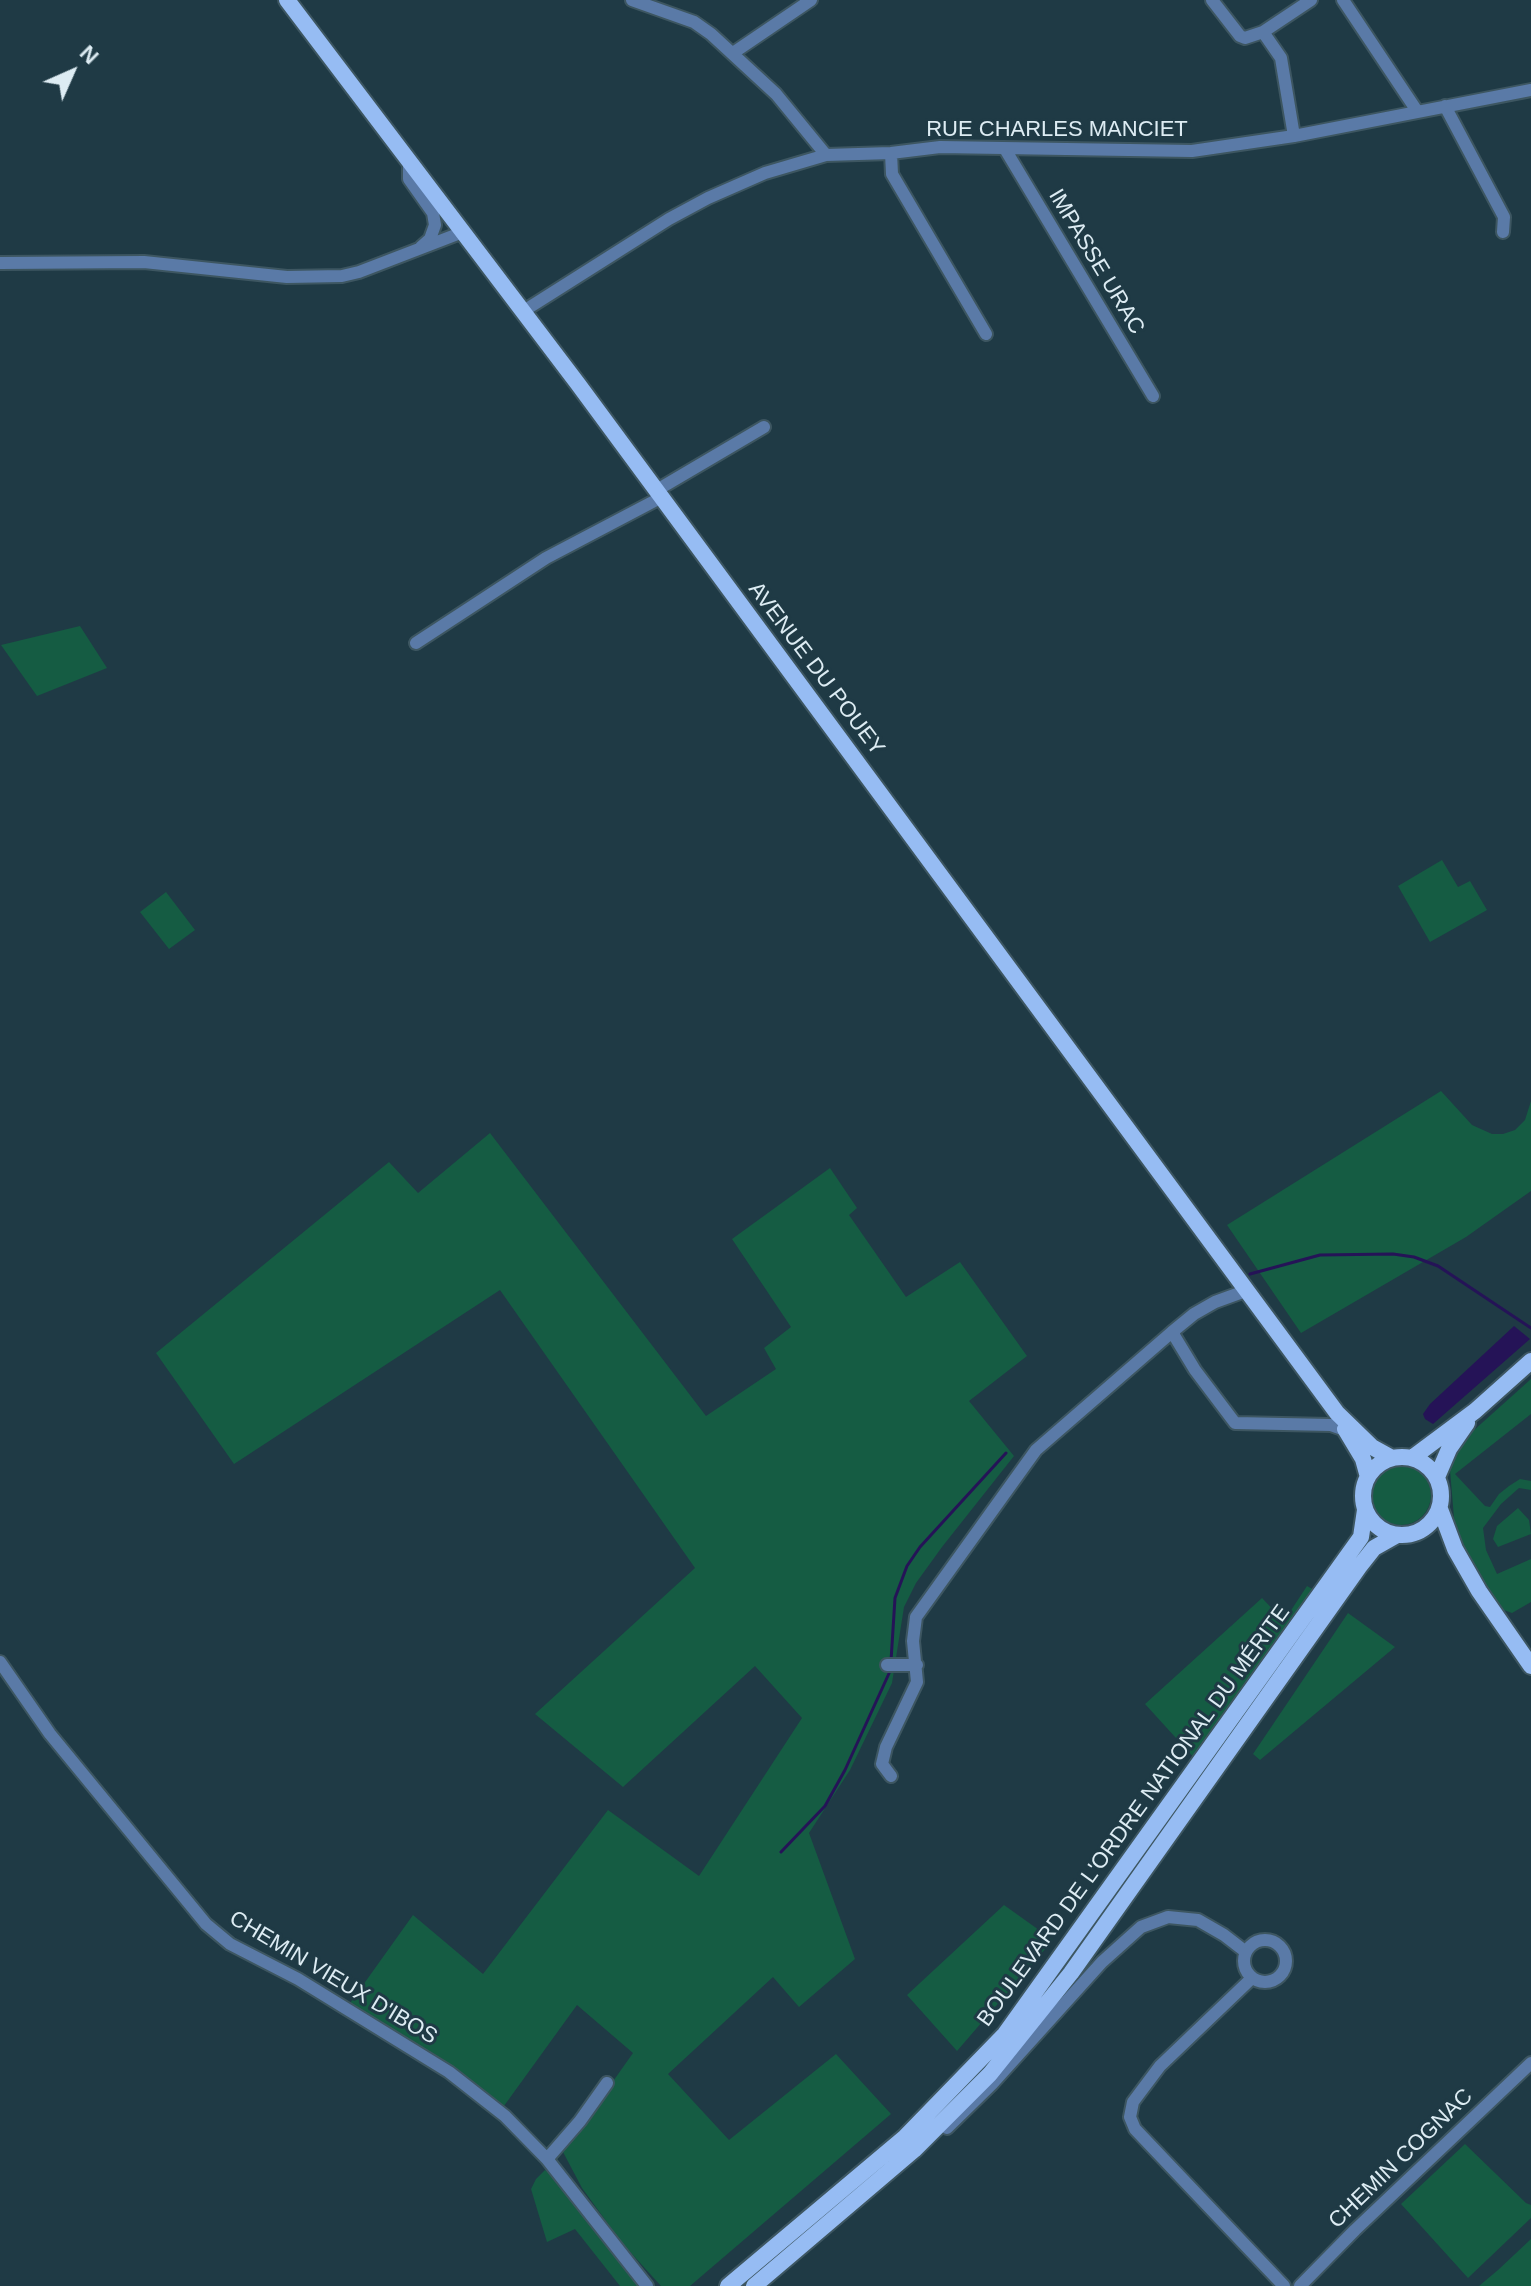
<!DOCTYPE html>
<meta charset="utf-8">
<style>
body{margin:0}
#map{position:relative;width:1531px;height:2286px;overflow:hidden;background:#1f3a45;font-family:Helvetica,sans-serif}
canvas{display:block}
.north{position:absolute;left:32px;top:32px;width:80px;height:80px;-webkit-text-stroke:6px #1f3a45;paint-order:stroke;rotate:45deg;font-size:22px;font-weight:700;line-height:32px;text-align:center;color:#ddecf3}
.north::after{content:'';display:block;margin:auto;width:28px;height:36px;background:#ddecf3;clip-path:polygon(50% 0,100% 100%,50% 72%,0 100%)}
</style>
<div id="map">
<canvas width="1531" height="2286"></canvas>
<div class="north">N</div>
</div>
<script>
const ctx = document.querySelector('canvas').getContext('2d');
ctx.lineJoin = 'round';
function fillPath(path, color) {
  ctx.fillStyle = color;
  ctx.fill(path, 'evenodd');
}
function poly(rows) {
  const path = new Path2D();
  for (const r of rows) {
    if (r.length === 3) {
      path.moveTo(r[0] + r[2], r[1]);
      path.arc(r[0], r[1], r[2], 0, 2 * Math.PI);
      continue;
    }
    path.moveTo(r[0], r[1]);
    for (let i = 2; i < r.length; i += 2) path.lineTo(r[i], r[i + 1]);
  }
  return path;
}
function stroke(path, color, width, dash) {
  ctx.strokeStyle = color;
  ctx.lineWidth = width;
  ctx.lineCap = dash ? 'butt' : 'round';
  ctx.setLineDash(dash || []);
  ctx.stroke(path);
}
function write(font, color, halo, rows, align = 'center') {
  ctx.font = font + ' Helvetica,sans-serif';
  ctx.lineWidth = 6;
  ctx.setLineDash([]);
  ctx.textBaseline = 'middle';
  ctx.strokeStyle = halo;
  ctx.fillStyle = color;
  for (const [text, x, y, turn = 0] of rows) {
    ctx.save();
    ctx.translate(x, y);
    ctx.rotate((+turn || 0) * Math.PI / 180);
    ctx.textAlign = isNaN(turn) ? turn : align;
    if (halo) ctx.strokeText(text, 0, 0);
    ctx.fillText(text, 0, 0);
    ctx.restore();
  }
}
const green = poly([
 [80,626,107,668,37,696,1,645],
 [1442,860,1458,887,1470,881,1487,910,1430,942,1398,886],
 [166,892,195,930,169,949,140,912],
 [1441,1091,1472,1125,1492,1134,1503,1134,1515,1130,1525,1120,1531,1101,1531,1191,1466,1237,1301,1333,1227,1225],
 [490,1133,706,1416,776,1369,764,1348,791,1327,732,1239,830,1168,857,1208,849,1215,906,1297,960,1262,1027,1356,969,1401,1014,1456,942,1547,916,1583,904,1607,892,1683,850,1770,809,1833,855,1959,799,2007,773,1977,668,2074,729,2140,836,2054,891,2114,690,2286,661,2286,622,2243,582,2188,563,2152,633,2053,577,2005,496,2117,482,2103,443,2075,343,2013,413,1915,483,1974,608,1810,699,1876,802,1718,755,1666,623,1787,535,1714,695,1568,500,1290,234,1464,156,1353,389,1162,418,1193],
 [1531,1379,1531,1414,1455,1474,1485,1506,1490,1507,1499,1494,1509,1486,1520,1479,1531,1481,1531,1490,1519,1488,1501,1504,1483,1528,1486,1550,1497,1574,1531,1559,1531,1602,1512,1613,1498,1608,1460,1540,1454,1518,1450,1470,1455,1456,1473,1431],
 [1401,1495,30],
 [1518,1508,1529,1520,1531,1534,1498,1547,1493,1539,1497,1526],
 [1307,1586,1314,1590,1196,1760,1145,1704,1262,1598,1284,1621],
 [1348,1613,1395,1647,1260,1760,1253,1754],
 [1004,1905,1053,1940,957,2051,907,1995],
 [1465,2144,1526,2203,1531,2205,1531,2218,1468,2278,1401,2204],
 [545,2170,553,2175,640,2286,620,2286,575,2229,547,2242,531,2189,536,2179],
 [1531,2239,1531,2286,1479,2286,1498,2270]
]);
const water = poly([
 [1514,1326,1530,1339,1433,1424,1425,1419,1423,1414,1430,1404]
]);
const stream = poly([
 [1250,1274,1320,1255,1393,1254,1414,1257,1438,1266,1531,1328],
 [891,1661,895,1598,907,1566,920,1547,1006,1453],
 [781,1852,825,1806,845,1770,891,1669]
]);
const minor = poly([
 [632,0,694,22,711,34,776,94,826,155],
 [1212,0,1240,36,1245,38,1263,32,1281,58,1294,136],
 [1343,0,1417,111],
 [1263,32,1311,0],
 [733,53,811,0],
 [1445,106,1504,217,1503,232],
 [1005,149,1153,396],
 [891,153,892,174,986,334],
 [409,162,409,179,433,213,435,225,430,239,421,247],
 [0,263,144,262,287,277,342,276,359,272,463,232],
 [522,312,669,219,708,198,765,173,826,155,891,153,940,147,1192,151,1294,136,1531,90],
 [657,490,764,427],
 [416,643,546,558,662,497],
 [1248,1290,1215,1302,1194,1314,1172,1332,1195,1370,1235,1423,1331,1425,1345,1430],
 [0,1662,50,1734,206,1924,230,1944,298,1979,449,2072,505,2116,547,2159,647,2286],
 [887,1665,917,1665],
 [891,1776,882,1764,886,1747,917,1682,913,1641,916,1617,1036,1450,1172,1332],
 [1265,1961,21],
 [1252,1978,1160,2066,1133,2102,1130,2117,1135,2129,1284,2286],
 [947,2128,992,2084,1102,1962,1141,1927,1168,1917,1198,1920,1224,1935,1246,1952],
 [547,2159,580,2121,607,2083],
 [1300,2286,1355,2230,1531,2063]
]);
const major = poly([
 [287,0,578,384,1337,1413,1372,1447,1392,1458],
 [1345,1429,1363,1459,1368,1477],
 [1402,1496,39],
 [1412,1458,1475,1411,1531,1361],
 [1437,1477,1449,1449,1467,1423],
 [1440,1509,1455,1549,1479,1591,1531,1666],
 [728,2286,905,2137,1005,2034,1361,1537,1365,1510],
 [754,2286,914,2150,990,2074,1071,1973,1359,1567,1374,1548,1397,1535]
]);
const streetNames = [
 ["RUE CHARLES MANCIET",1057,130],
 ["IMPASSE URAC",1096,262,59],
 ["AVENUE DU POUEY",816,669,53],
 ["BOULEVARD DE L'ORDRE NATIONAL DU MÉRITE",1134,1816,-54],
 ["CHEMIN VIEUX D'IBOS",333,1978,31],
 ["CHEMIN COGNAC",1401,2159,-44]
];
fillPath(green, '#155c43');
fillPath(water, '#251357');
stroke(stream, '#251357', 3);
stroke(minor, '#3d5661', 16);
stroke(major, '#3d5661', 20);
stroke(minor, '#5a7aa7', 12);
stroke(major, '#96bcf3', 16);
write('22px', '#ddecf3', '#1f3a45', streetNames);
</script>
